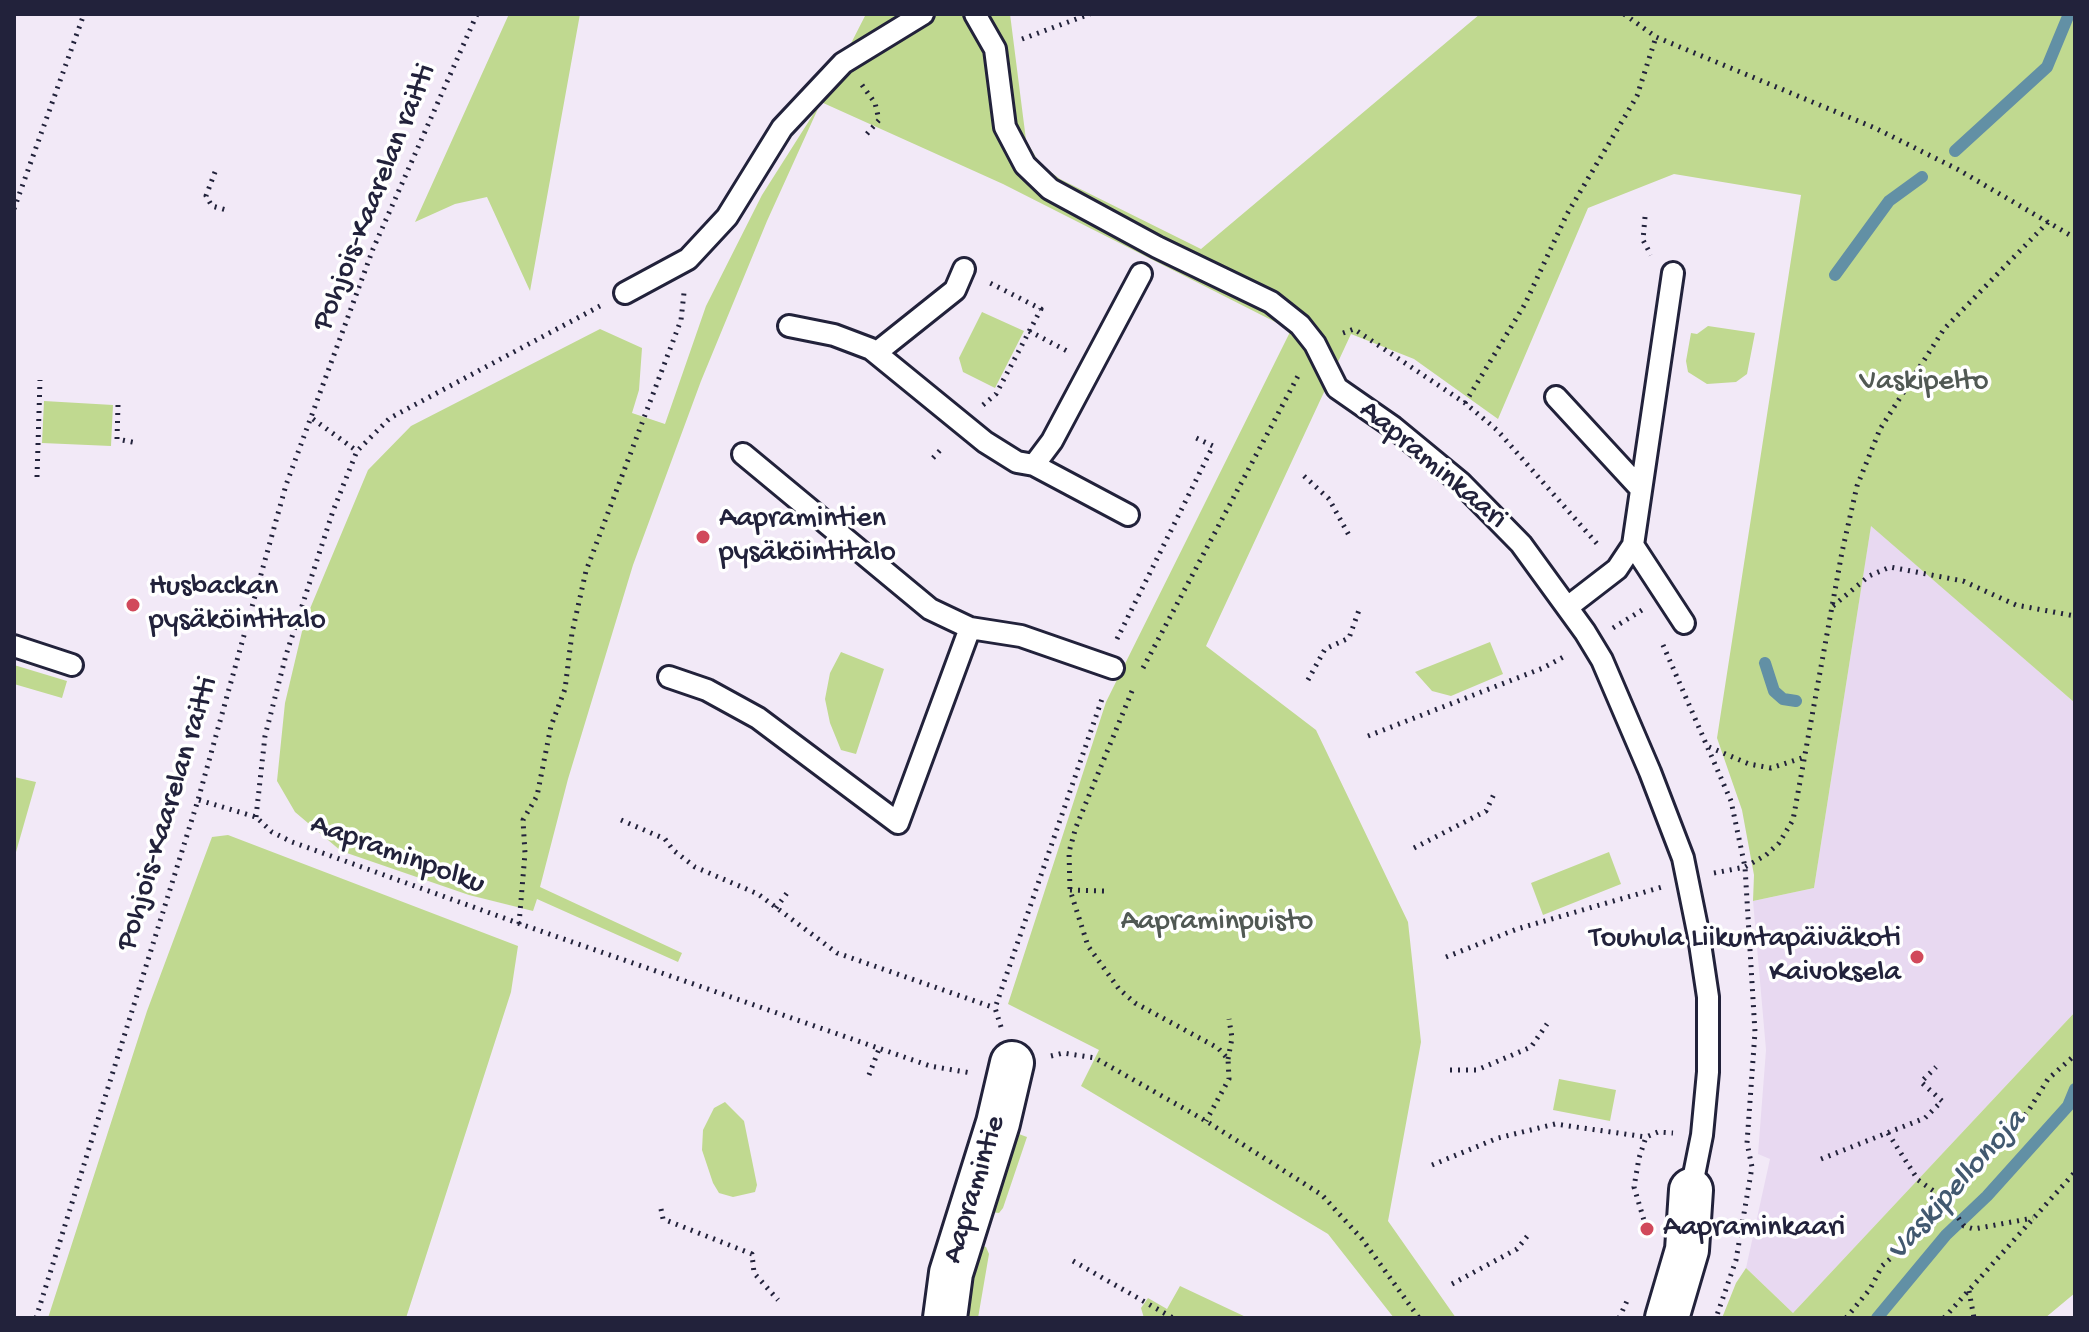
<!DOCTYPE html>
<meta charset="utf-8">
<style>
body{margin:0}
#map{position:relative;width:2089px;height:1332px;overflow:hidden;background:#f2e9f7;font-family:"Gochi Hand",sans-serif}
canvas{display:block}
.frame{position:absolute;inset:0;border:16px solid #22223b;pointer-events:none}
</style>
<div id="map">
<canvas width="2089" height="1332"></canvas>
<div class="frame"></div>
</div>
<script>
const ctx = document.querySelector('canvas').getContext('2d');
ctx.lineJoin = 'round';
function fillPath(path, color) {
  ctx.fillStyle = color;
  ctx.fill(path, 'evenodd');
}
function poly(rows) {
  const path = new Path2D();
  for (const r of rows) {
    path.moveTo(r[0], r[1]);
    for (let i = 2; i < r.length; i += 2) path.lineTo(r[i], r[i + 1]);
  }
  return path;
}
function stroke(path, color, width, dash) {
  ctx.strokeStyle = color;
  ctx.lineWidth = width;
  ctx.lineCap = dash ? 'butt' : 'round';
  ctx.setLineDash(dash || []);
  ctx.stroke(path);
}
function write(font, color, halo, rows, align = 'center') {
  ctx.font = font + ' "Gochi Hand",sans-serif';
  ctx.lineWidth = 7;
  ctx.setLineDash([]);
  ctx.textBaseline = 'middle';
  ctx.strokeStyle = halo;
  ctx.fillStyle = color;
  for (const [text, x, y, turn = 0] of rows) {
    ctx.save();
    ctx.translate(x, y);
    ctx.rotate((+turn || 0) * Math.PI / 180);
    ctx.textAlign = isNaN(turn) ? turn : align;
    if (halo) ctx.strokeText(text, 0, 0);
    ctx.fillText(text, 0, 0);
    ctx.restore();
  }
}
const built = poly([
 [1871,525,2075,703,2075,1012,1793,1313,1746,1268,1770,1159,1758,1154,1766,1050,1753,901,1814,888]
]);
const green = poly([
 [509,14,580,14,530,291,487,197,455,204,415,222],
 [866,14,1010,14,1026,140,1040,164,1060,179,1201,249,1480,14,2075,14,2075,703,1871,526,1814,888,1753,901,1754,875,1742,810,1717,738,1801,195,1674,174,1588,208,1498,419,1414,359,1351,334,1206,646,1316,730,1408,922,1421,1042,1388,1221,1456,1318,1394,1318,1328,1234,1081,1086,1099,1050,1008,1004,1106,702,1291,330,1003,184,821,102,767,221,701,381,633,565,568,779,540,887,682,953,678,962,537,899,533,911,469,895,341,851,295,812,277,781,285,703,304,623,368,470,411,426,600,329,642,348,639,390,632,413,665,424,706,306,762,195,821,102],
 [982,312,1024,331,995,388,963,372,959,358],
 [1708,326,1755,333,1747,374,1736,382,1707,384,1688,372,1686,361,1691,333,1697,334],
 [44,401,113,405,111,446,42,443],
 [1490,642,1503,674,1451,696,1432,691,1415,672],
 [841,652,884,669,856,754,841,750,830,723,825,699,830,673],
 [14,665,67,681,62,698,14,684],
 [14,777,36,782,14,859],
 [228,835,518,946,511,992,406,1318,48,1318,147,1011,212,837],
 [1609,852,1621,884,1543,915,1531,883],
 [2075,1012,2075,1293,2045,1318,1722,1318,1736,1283,1746,1268,1793,1313],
 [1559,1079,1616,1090,1610,1121,1553,1110],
 [725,1102,744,1121,757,1185,755,1192,733,1197,719,1193,713,1183,702,1150,703,1130,714,1108],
 [1016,1133,1027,1137,1003,1208,999,1213,990,1212],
 [980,1245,986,1247,989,1254,978,1318,963,1318],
 [1180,1286,1248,1318,1144,1318,1141,1308,1148,1298,1167,1309]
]);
const stream = poly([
 [1955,151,2047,67,2069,14],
 [1835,275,1889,201,1922,177],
 [1765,663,1774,691,1783,699,1796,701],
 [1877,1318,1946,1235,1987,1196,2068,1106,2075,1089]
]);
const path = poly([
 [1624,14,1656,37,1875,128,1957,169,2075,238],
 [1022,39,1090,14],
 [862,85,875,103,879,120,865,136],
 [215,172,206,196,212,206,230,211],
 [14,209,84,14],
 [1645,217,1643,240,1651,255],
 [1029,331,1067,351],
 [1343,333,1354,329,1465,403,1497,430,1599,546],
 [1465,403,1525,304,1567,214,1637,96,1656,37],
 [118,405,117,439,137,443],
 [983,405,996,394,1041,309,990,283],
 [313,419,357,451],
 [933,458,943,447],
 [1304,476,1329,499,1351,539],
 [37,477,40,380],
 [1833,606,1869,576,1890,567,1963,581,2016,605,2075,616],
 [1613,628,1642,610],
 [1117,639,1213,446,1192,436],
 [1663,645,1731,801,1745,867,1755,1032,1747,1143,1752,1167,1736,1260,1716,1318],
 [1143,668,1298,376],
 [1308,680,1325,649,1349,638,1359,610],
 [1132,691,1076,827,1069,852,1070,890,1088,946,1119,989,1135,1003,1218,1048,1228,1059,1229,1079,1206,1121],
 [1368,736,1543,668,1567,655],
 [1709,747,1749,764,1771,768,1805,757],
 [199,800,256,817,272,832,292,842,529,927,930,1066,971,1073],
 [256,817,265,736,286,655,333,511,357,451,390,418,600,306],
 [621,820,665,839,673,850,695,867,758,894,837,953,995,1008],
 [1414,848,1486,811,1494,794],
 [1714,873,1745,867,1766,855,1779,843,1793,820,1842,552,1857,486,1880,429,1944,329,2049,221],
 [1070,890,1104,891],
 [776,908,787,893],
 [519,924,525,853,523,820,537,796,551,726,565,689,572,633,586,571,681,320,684,293],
 [1446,957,1517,929,1662,887],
 [1001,1027,995,1008,1103,696],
 [1051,1056,1063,1053,1095,1058,1206,1121,1322,1195,1362,1239,1419,1318],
 [1228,1059,1232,1038,1229,1019],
 [1450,1070,1477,1070,1531,1047,1547,1024],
 [869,1075,879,1049],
 [1888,1133,1918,1180,1945,1199,1964,1226,1974,1229,2033,1218],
 [1821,1159,1925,1118,1942,1101,1921,1082,1936,1067],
 [1432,1165,1498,1138,1555,1124,1646,1137],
 [661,1209,663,1219,752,1254,754,1273,778,1300],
 [1646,1227,1634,1187,1639,1158,1646,1137,1658,1132,1673,1133],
 [1073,1261,1173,1318],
 [1452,1284,1517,1249,1529,1234],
 [1969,1291,1974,1318],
 [36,1318,198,800,286,485,373,249,477,14],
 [1619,1318,1627,1301],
 [1846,1318,1870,1289,1882,1266,1918,1234,1945,1199,2027,1113,2048,1079,2075,1055],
 [1944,1318,2075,1172]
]);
const lane = poly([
 [975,14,995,49,1005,127,1025,165,1050,189,1157,247,1271,302,1300,325,1315,344,1337,388,1393,427,1461,483,1521,544,1585,632,1602,660,1650,772,1683,858,1699,937,1708,997,1708,1072,1702,1135,1691,1190],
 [625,293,688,259,727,217,782,128,843,63,923,14],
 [789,326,834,335,871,349,985,442,1017,462,1034,465,1128,515],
 [876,353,955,290,964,269],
 [1556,397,1639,487],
 [743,454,930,609,970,628,1021,636,1113,668],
 [1034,465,1052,441,1141,274],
 [1633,545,1684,623],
 [1569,606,1617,569,1633,545,1673,273],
 [14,646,72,665],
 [669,677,707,690,758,718,898,823,970,628]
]);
const street = poly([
 [945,1318,951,1273,998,1123,1012,1063],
 [1667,1318,1687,1250,1691,1190]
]);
const markers = [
 [703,537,8,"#d1495b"],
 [133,605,8,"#d1495b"],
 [1917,957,8,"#d1495b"],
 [1647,1229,8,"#d1495b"]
];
const streetNames = [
 ["Pohjois-Kaarelan raitti",376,198,-68],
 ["Aapraminkaari",1432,466,40],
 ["Pohjois-Kaarelan raitti",169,814,-73],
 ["Aapraminpolku",397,856,20],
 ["Aapramintie",976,1190,-73]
];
const parkNames = [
 ["Vaskipelto",1924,383],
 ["Aapraminpuisto",1217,923]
];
const poiNames = [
 ["Aapramintien",719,520],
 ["pysäköintitalo",719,554],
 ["Husbackan",149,588],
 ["pysäköintitalo",149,622],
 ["Touhula Liikuntapäiväkoti",1901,940,"right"],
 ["Kaivoksela",1901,974,"right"],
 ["Aapraminkaari",1663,1229]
];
const waterNames = [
 ["Vaskipellonoja",1958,1187,-48]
];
fillPath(built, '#e8d9f1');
fillPath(green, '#c0d990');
stroke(stream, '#6290a5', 12);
stroke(lane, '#22223b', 26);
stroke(street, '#22223b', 48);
stroke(path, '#22223b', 5, [2, 6]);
stroke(lane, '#fff', 20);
stroke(street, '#fff', 42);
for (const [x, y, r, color] of markers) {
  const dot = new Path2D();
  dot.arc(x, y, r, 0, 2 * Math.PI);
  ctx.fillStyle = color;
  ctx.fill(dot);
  stroke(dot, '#fff', 3);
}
write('30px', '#22223b', '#fff', streetNames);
write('30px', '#515954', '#fff', parkNames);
write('30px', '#22223b', '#fff', poiNames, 'left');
write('italic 32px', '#425970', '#fff', waterNames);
</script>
